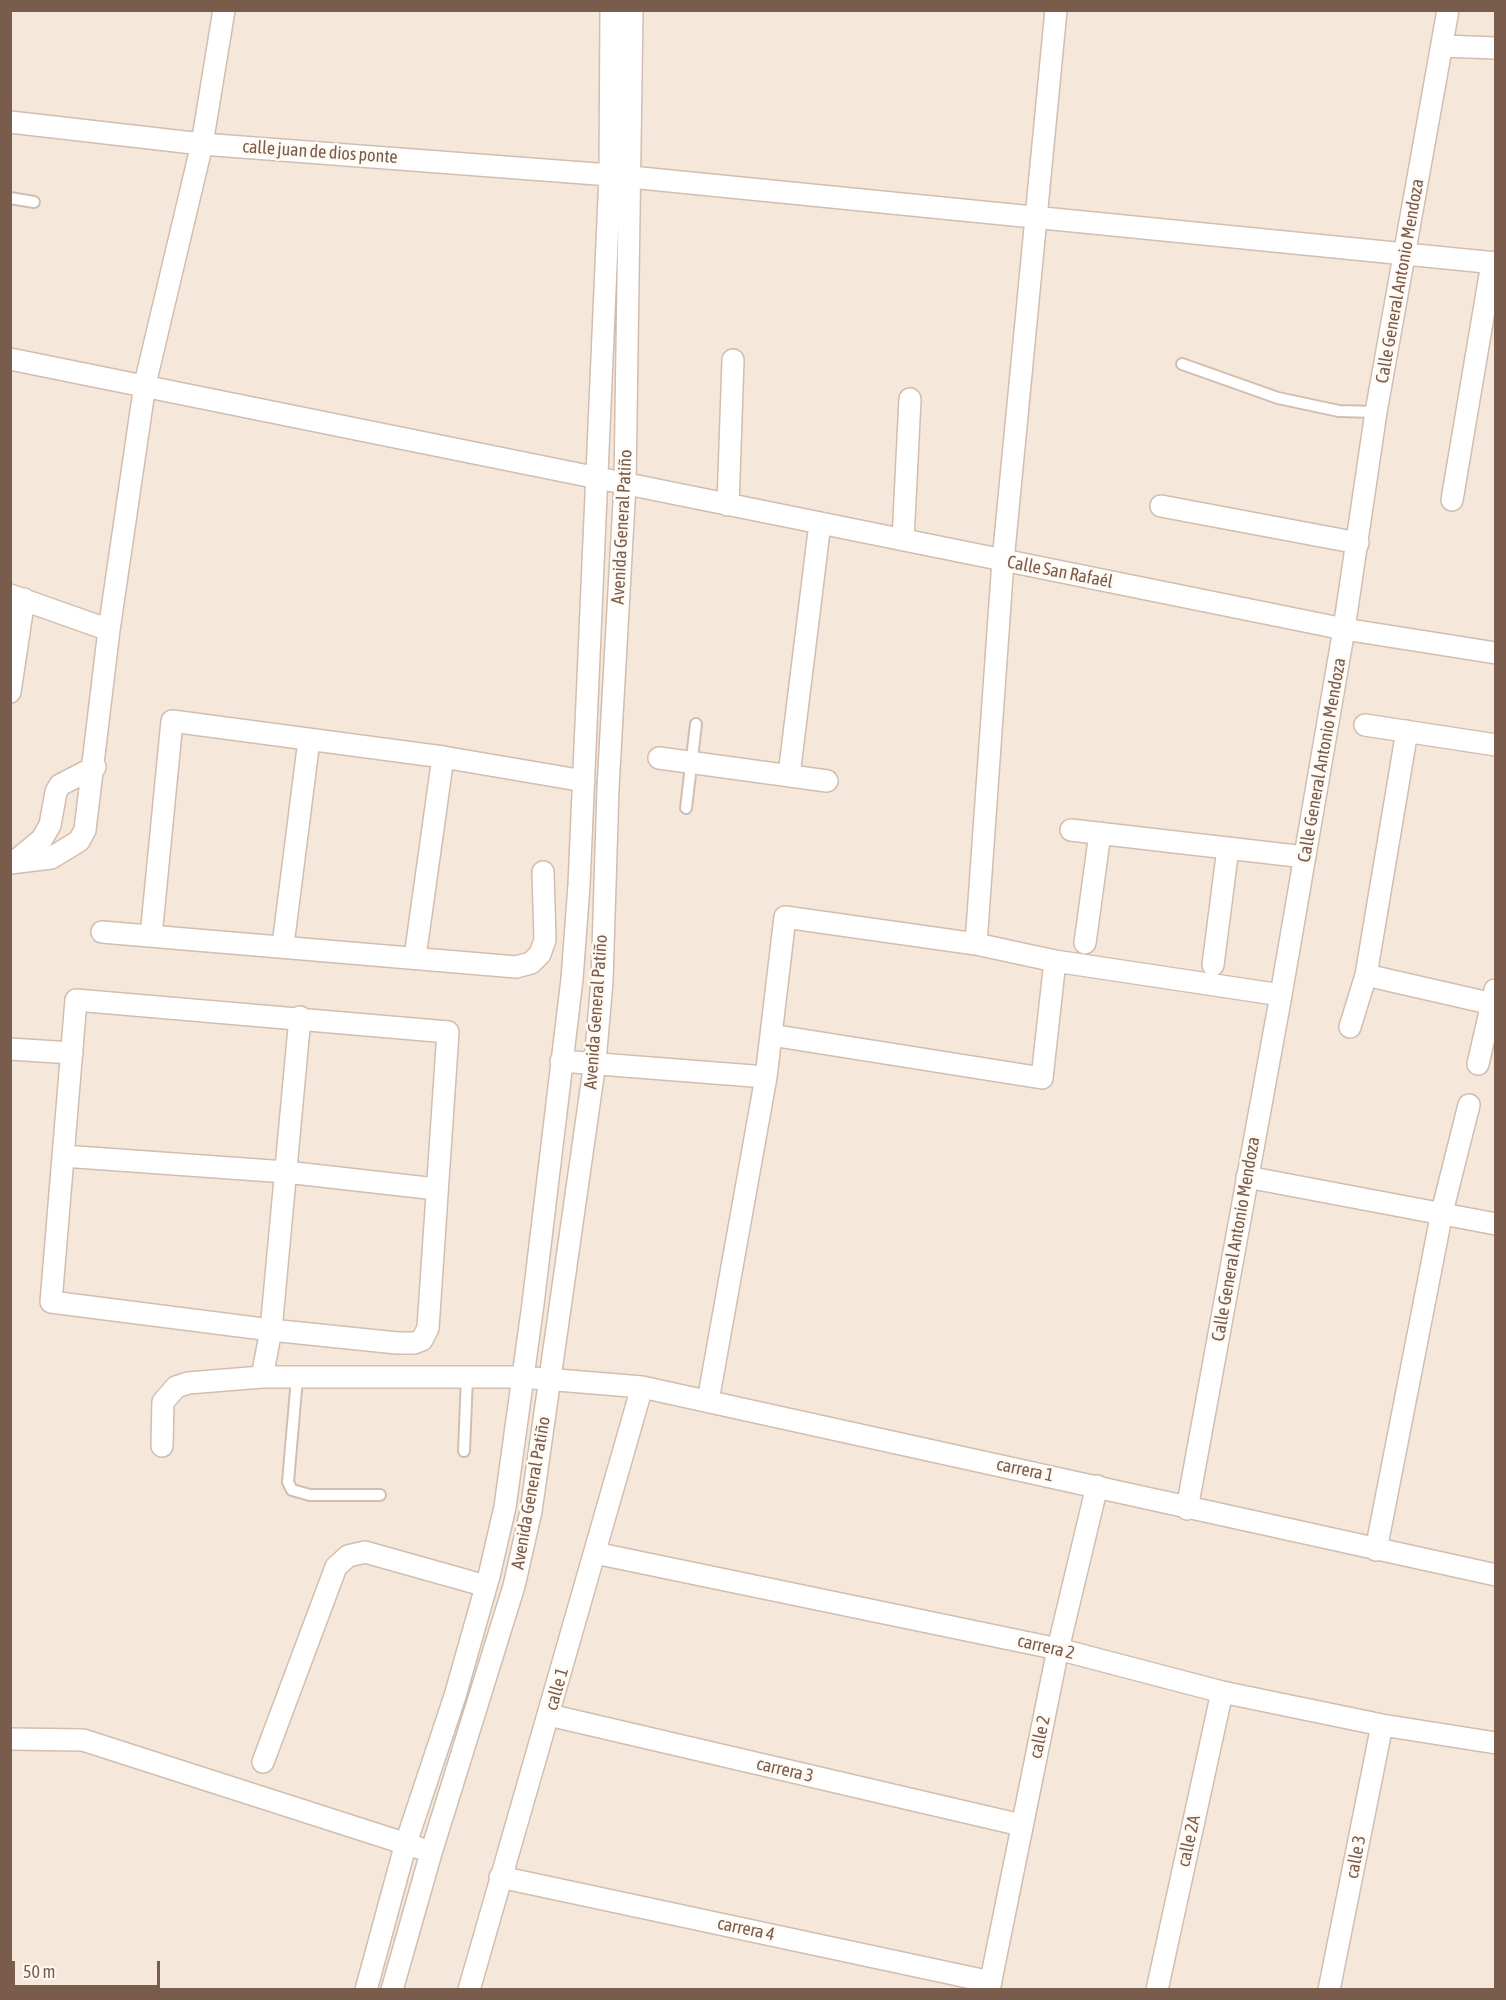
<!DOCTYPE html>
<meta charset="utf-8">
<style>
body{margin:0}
#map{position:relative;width:1506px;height:2000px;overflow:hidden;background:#fdf6ec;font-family:"Asap Condensed",sans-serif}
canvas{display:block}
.frame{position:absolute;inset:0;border:12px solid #7a5c4d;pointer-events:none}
.scale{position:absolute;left:12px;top:1961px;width:148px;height:27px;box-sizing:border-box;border:3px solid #7a5c4d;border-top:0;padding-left:8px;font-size:18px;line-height:21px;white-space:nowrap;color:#7a5c4d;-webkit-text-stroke:4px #fffaf3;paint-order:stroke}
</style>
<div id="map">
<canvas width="1506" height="2000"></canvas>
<div class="frame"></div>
<div class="scale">50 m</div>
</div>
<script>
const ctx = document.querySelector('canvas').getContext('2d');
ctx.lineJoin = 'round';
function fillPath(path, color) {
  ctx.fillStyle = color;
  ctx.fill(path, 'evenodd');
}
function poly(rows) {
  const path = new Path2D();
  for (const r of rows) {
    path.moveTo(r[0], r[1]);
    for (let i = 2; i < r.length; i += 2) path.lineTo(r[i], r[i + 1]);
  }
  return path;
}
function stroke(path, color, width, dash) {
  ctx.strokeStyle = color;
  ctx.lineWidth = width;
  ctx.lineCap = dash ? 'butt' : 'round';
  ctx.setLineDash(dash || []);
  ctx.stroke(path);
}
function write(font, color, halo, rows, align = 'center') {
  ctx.font = font + ' "Asap Condensed",sans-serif';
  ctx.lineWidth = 5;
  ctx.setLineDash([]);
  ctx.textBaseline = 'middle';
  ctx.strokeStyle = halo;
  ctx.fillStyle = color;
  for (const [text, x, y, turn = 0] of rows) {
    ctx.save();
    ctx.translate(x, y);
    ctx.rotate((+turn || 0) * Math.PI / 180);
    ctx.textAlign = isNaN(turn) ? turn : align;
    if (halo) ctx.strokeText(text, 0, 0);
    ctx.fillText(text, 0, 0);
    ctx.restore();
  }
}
const residential = poly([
 [11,11,1495,11,1495,1989,11,1989]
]);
const service = poly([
 [10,198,34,202],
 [1182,364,1278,398,1339,411,1376,412],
 [686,808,696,724],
 [297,1378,288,1482,292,1490,310,1495,380,1495],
 [464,1451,467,1377]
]);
const minor = poly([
 [1443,46,1496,48],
 [10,122,202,144,610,175,1496,263],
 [10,359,1344,629,1496,653],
 [1452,500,1492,263],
 [728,505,733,360],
 [1161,506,1358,543],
 [903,540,910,399],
 [10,595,109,630],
 [10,692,24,599],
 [1365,725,1496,745],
 [1407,731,1366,975,1493,1004],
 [659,758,827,781],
 [789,775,820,523],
 [1071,830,1305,857],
 [10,863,51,858,79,841,85,830,109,630,145,384,202,144,224,10],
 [13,863,42,839,50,825,56,792,60,785,95,767],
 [102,932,516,967,531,963,540,954,545,940,543,872],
 [151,936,172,721,443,757,584,781],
 [1085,943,1100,833],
 [976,944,1003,561,1056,10],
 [283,945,309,740],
 [415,957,443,757],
 [1213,965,1228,848],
 [76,1000,448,1032,428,1328,422,1340,414,1343,397,1343,271,1330,51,1302,76,1000],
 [1350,1027,1366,975],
 [771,1035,1042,1078,1055,961],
 [10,1049,72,1053],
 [561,1061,766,1077],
 [1478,1064,1495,990],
 [63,1156,286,1172,436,1189],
 [1247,1177,1496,1224],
 [262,1377,271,1330,300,1017],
 [708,1401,766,1077,785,917,976,944,1055,961,1281,995],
 [162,1446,163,1402,176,1387,188,1383,262,1377,521,1377,642,1387,1496,1575],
 [1187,1509,1281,995,1344,629,1376,412,1448,10],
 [1376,1550,1442,1212,1469,1105],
 [595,1553,1058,1649,1222,1692,1382,1725,1496,1743],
 [549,1715,1021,1825],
 [10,1739,83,1740,419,1848],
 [263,1762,336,1567,348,1556,365,1552,486,1586],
 [500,1877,991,1982],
 [366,1990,406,1843,455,1696,489,1576,505,1507,533,1304,572,979,579,885,610,175,611,10],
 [392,1990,431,1853,514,1586,531,1511,595,1062,602,981,608,788,625,484,632,10],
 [469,1990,642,1387],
 [989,1990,1058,1649,1097,1486],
 [1157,1990,1222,1692],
 [1329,1990,1382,1725]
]);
const streetNames = [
 ["calle juan de dios ponte",320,152,4],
 ["Calle General Antonio Mendoza",1400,281,-80],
 ["Avenida General Patiño",622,527,-87],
 ["Calle San Rafaél",1060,572,11],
 ["Calle General Antonio Mendoza",1322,760,-80],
 ["Avenida General Patiño",596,1012,-86],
 ["Calle General Antonio Mendoza",1236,1239,-80],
 ["carrera 1",1025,1470,12],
 ["Avenida General Patiño",531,1493,-80],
 ["carrera 2",1046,1647,13],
 ["calle 1",557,1689,-74],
 ["calle 2",1040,1737,-78],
 ["carrera 3",785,1770,13],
 ["calle 2A",1189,1841,-78],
 ["calle 3",1356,1857,-79],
 ["carrera 4",746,1929,12]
];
fillPath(residential, '#f5e8da');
stroke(service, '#d1beb0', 14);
stroke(minor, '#d1beb0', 24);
stroke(service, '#fff', 10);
stroke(minor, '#fff', 21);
write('18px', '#7a5c4d', '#fffaf3', streetNames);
</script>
